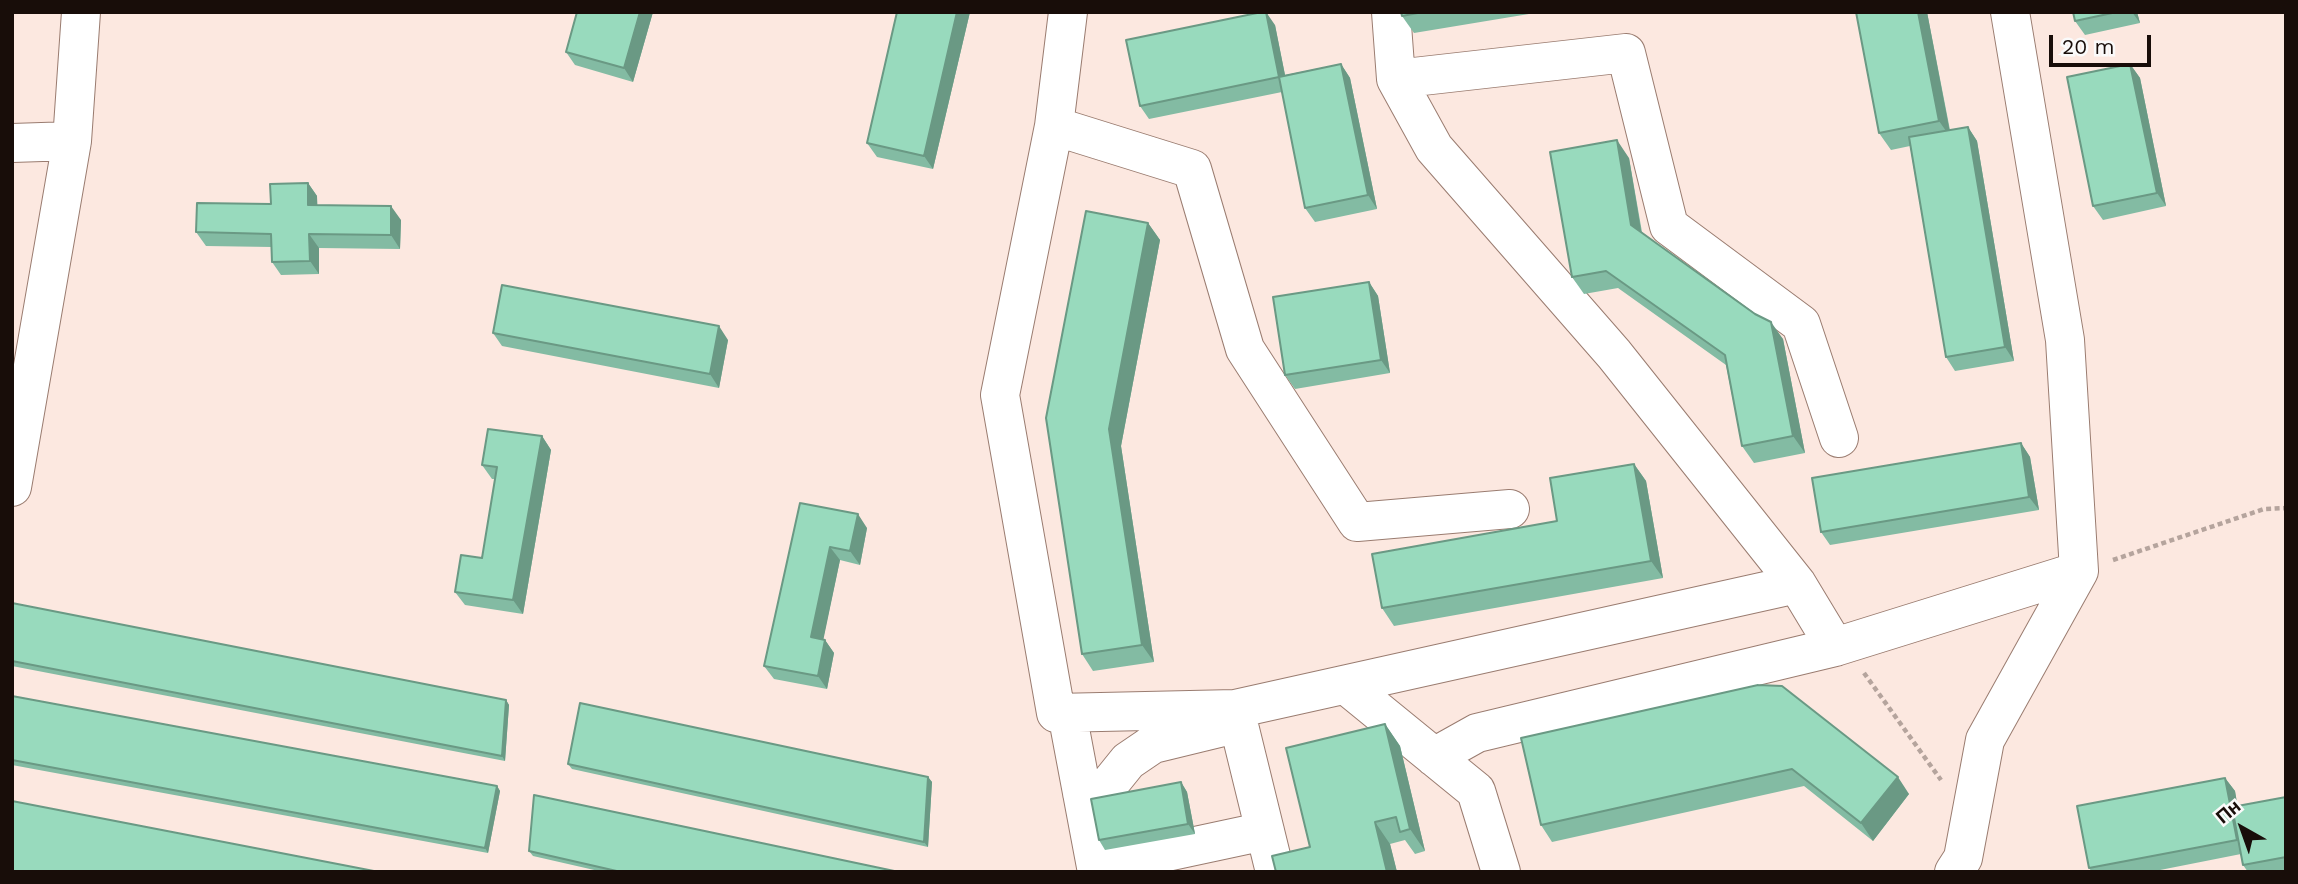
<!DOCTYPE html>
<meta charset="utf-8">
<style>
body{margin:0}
#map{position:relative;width:2298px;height:884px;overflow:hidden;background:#fce8e0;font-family:"Work Sans",sans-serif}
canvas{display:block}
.frame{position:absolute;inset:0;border:14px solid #180d09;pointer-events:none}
.north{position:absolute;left:2207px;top:793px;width:70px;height:70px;-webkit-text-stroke:5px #fafafa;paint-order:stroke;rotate:320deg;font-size:19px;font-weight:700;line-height:28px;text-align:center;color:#180d09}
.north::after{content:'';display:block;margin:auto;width:24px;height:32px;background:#180d09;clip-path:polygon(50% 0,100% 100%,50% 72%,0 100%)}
.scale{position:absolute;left:2049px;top:35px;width:102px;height:32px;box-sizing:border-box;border:4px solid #180d09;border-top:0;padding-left:9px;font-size:21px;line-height:24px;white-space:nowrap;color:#180d09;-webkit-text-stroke:5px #fafafa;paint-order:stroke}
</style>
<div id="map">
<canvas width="2298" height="884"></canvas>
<div class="frame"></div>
<div class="north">Пн</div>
<div class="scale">20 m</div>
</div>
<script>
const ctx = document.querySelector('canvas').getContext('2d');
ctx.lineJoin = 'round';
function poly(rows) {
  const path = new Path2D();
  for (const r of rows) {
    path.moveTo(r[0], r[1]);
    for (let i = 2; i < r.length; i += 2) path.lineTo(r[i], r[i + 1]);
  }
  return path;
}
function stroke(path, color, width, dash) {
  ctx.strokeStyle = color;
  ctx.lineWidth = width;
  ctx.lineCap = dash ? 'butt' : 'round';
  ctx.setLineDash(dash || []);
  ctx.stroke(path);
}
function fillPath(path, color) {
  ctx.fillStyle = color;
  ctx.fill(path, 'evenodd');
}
const path = poly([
 [2113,560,2264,509,2286,508],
 [1864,673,1941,780]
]);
const minor = poly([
 [1068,12,1054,126,1192,169,1245,349,1357,522,1510,509],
 [1391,12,1396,79],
 [1054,126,1000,395,1056,713,1235,709,1797,584],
 [12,143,72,141],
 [12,487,72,141,81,12],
 [1835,647,1797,584,1614,354,1434,148,1396,79,1626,53,1669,226,1801,324,1839,438],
 [1346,685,1476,791,1501,872],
 [1235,709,1275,872],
 [1067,713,1097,872],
 [1434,757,1477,733,1835,647,2079,571],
 [1082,793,1107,787,1128,761,1153,744,1231,725],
 [1107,872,1125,861,1265,831],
 [1954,872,1963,858,1985,740,2079,571,2065,340,2010,12]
]);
const wall = poly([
 [653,12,633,82,575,65,566,52],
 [897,12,970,12,933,169,877,157,867,143],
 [1401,12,1541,12,1414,33,1402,16],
 [1856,12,1927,12,1950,130,1968,127,1977,141,2014,361,1955,371,1946,357,1910,146,1891,150,1879,133],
 [2073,12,2137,12,2140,23,2085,35,2075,21],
 [1275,25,1285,75,1341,64,1350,78,1377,209,1315,222,1305,208,1282,92,1149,119,1140,106],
 [2130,64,2140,78,2166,206,2103,220,2093,206],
 [1629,158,1642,232,1783,339,1805,453,1754,463,1742,446,1726,365,1618,288,1584,294,1572,277],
 [308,183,317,196,317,205,401,220,400,249,319,248,319,274,281,275,272,262,272,247,206,246,196,232,271,204],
 [1148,223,1160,240,1121,446,1154,662,1093,671,1082,654],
 [1369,282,1378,296,1390,373,1295,389,1285,375],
 [493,333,728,340,719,388,502,346],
 [542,436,551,450,523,614,465,605,455,592,482,558,495,479,492,479,482,465],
 [2021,443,2030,457,2039,510,1830,545,1821,532],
 [1634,464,1646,481,1663,578,1394,626,1382,608,1557,521],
 [800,503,867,528,860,565,840,560,823,639,825,640,834,653,827,689,774,679,764,666],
 [12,603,506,700,509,705,505,761,12,666],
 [1758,685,1909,794,1873,841,1804,786,1552,842,1541,825],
 [12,696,497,786,500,791,488,853,12,765],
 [1385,724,1400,746,1425,851,1415,854,1405,840,1390,844,1397,872,1276,872,1310,847],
 [568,764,928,777,932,782,928,847,572,769],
 [2225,778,2235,791,2237,806,2286,797,2286,872,2248,872,2243,865,2241,854,2150,872,2092,872,2089,868],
 [1181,782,1187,792,1195,834,1105,850,1099,840],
 [529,851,899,872,603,872,533,856]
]);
const shadedWall = poly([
 [640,12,653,12,633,82,624,68],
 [957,12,970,12,933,169,924,156],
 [1266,12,1275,25,1288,90,1279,77],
 [1918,12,1927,12,1951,138,1939,121],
 [2132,12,2137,12,2140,23],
 [1341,64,1350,78,1377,209,1368,195],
 [2130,64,2140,78,2166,206,2157,193],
 [1968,127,1977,141,2014,361,2005,347],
 [1617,140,1629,158,1643,242,1631,225],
 [308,183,317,196,318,219,308,205],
 [12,197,13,198,13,235,12,234],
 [391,206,401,220,400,249,391,235],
 [1148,223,1160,240,1121,446,1154,662,1142,645,1109,429],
 [309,234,319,248,319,274,310,261],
 [1369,282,1378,296,1390,373,1381,360],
 [1771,322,1783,339,1805,453,1793,436],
 [719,326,728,340,719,388,710,374],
 [542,436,551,450,523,614,513,600],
 [2021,443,2030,457,2039,510,2029,497],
 [1634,464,1646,481,1663,578,1651,561],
 [858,514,867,528,860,565,850,551],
 [830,547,840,560,821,651,811,637],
 [825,640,834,653,827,689,818,676],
 [506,700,509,705,505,761,502,756],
 [1385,724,1400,746,1425,851,1410,829],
 [928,777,932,782,928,847,924,842],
 [1898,777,1909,794,1873,841,1861,823],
 [2225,778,2235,791,2246,853,2237,840],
 [1181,782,1187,792,1195,834,1188,824],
 [497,786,500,791,488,853,485,848],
 [1375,822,1390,844,1397,872,1387,872]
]);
const building = poly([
 [577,12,640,12,624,68,566,52,577,12],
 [897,12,957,12,924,156,867,143,897,12],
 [1262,12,1266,12,1279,77,1140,106,1126,40,1262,12],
 [1401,12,1423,12,1402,16,1401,12],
 [1856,12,1918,12,1939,121,1879,133,1856,12],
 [2073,12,2117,12,2075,21,2073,12],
 [1341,64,1368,195,1305,208,1279,77,1341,64],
 [2130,64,2157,193,2093,206,2067,77,2130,64],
 [1968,127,2005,347,1946,357,1909,137,1968,127],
 [1617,140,1631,225,1755,314,1771,322,1793,436,1742,446,1725,355,1606,271,1572,277,1550,152,1617,140],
 [308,183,308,205,391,206,391,235,309,234,310,261,272,262,271,234,196,232,197,203,271,204,270,184,308,183],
 [1086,211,1148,223,1109,429,1142,645,1082,654,1046,418,1086,211],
 [1369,282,1381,360,1285,375,1273,297,1369,282],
 [502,285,719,326,710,374,493,333,502,285],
 [488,429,542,436,513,600,455,592,461,555,482,558,497,467,482,465,488,429],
 [2021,443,2029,497,1821,532,1812,478,2021,443],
 [1634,464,1651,561,1382,608,1372,554,1557,521,1550,478,1634,464],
 [800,503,858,514,850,551,830,547,811,637,825,640,818,676,764,666,800,503],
 [12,603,506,700,502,756,12,661,12,603],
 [1758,685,1782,686,1898,777,1861,823,1792,769,1541,825,1521,738,1758,685],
 [12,696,497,786,485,848,12,760,12,696],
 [580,703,928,777,924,842,568,764,580,703],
 [1385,724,1410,829,1400,832,1396,817,1375,822,1387,872,1276,872,1272,856,1310,847,1286,748,1385,724],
 [2225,778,2237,840,2089,868,2077,806,2225,778],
 [1181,782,1188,824,1099,840,1091,799,1181,782],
 [534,795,899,872,621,872,529,851,534,795],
 [2286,797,2286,857,2243,865,2232,807,2286,797],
 [12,801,379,872,12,872,12,801]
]);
stroke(minor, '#9a7c70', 40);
stroke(path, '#b5a49d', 4.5, [5, 3.5]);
stroke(minor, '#fff', 38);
fillPath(wall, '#83bba3');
fillPath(shadedWall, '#6a9984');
fillPath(building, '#98dabd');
stroke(building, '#6a9984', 2);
</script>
